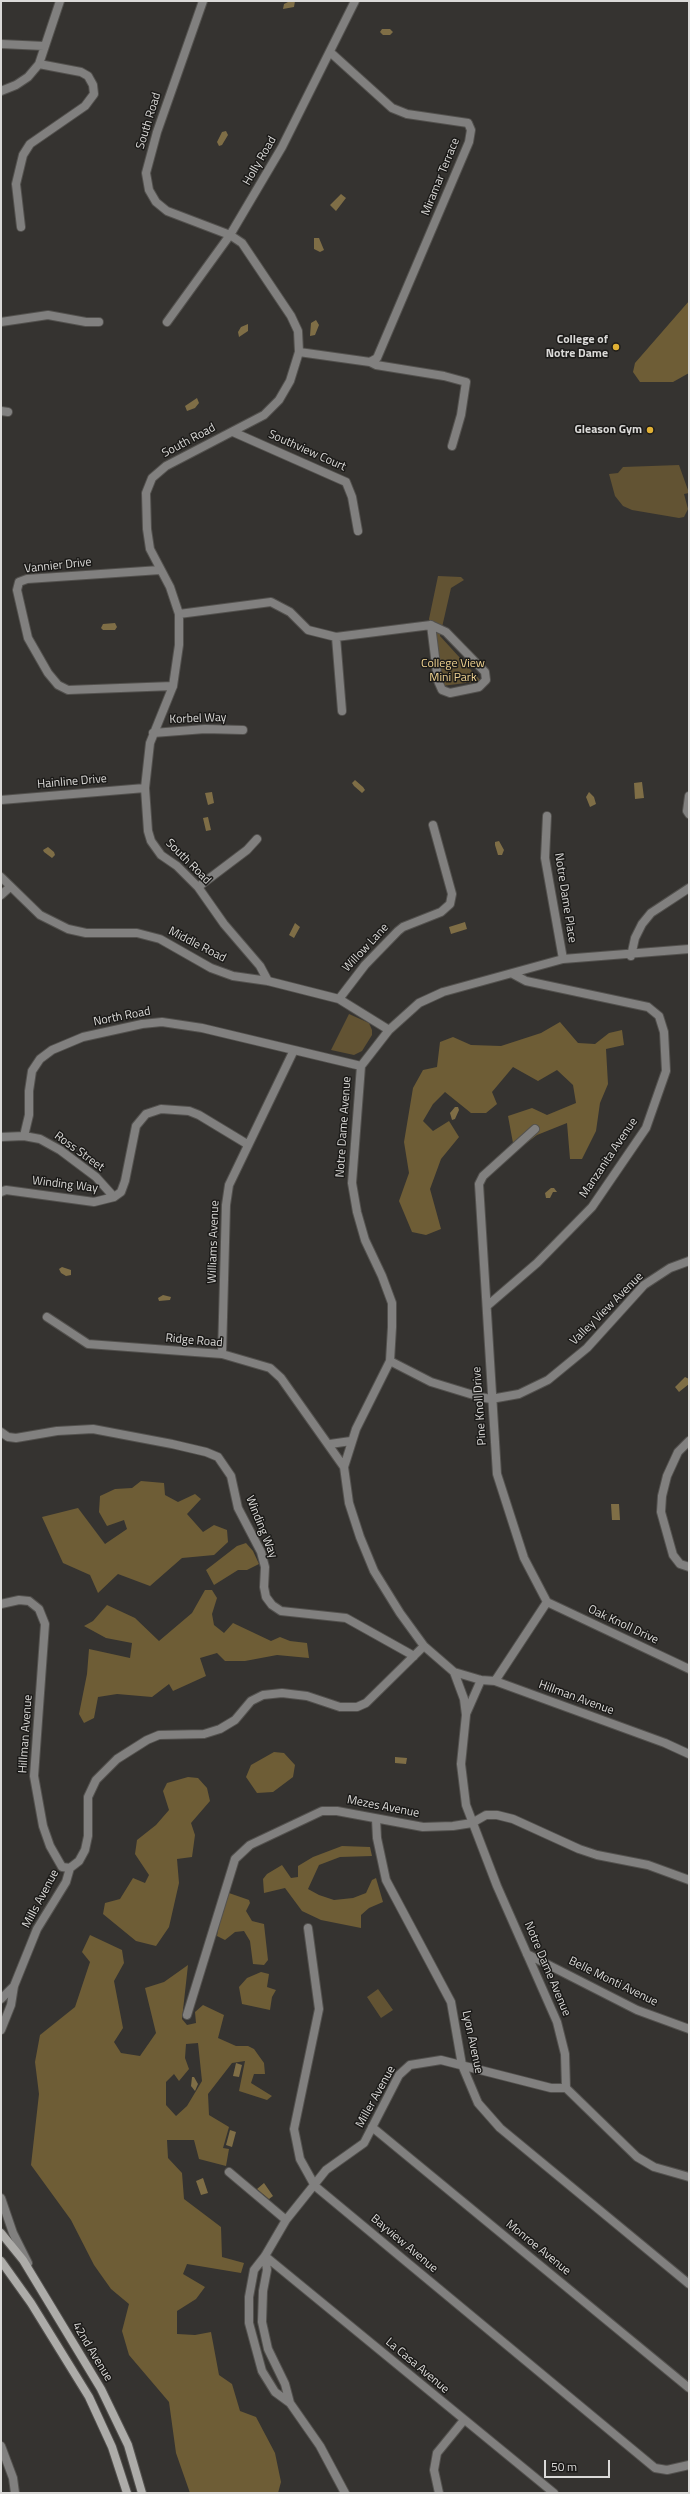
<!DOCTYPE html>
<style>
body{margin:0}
#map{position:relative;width:690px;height:2494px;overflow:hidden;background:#353330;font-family:"Titillium Web",sans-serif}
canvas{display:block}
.frame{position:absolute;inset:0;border:2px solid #dbdad8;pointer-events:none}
.scale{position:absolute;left:544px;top:2460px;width:66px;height:18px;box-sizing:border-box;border:2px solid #dbdad8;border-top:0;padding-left:5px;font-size:12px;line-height:14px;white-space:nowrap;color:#dbdad8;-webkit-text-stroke:3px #1c1b19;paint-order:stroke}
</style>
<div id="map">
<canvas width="690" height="2494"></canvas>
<div class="frame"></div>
<div class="scale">50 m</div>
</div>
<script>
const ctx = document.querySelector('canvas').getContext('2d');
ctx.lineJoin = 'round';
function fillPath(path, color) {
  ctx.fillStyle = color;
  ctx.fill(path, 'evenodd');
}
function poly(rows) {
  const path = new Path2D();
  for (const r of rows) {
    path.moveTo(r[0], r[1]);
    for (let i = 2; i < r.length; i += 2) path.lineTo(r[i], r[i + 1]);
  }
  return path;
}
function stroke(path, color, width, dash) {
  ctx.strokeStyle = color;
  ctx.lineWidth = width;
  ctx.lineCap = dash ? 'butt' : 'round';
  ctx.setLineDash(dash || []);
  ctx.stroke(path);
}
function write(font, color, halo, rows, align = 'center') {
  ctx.font = font + ' "Titillium Web",sans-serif';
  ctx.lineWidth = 3;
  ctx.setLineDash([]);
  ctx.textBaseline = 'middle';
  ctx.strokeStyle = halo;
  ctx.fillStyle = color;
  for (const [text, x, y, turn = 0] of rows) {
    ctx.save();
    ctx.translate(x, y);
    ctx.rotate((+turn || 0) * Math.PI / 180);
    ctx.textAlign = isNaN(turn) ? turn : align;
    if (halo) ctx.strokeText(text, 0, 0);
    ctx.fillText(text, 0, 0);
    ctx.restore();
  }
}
const green = poly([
 [679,465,689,493,684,494,688,509,684,517,679,518,632,510,623,506,615,496,609,474,618,473,623,467],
 [438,576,461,577,464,580,451,588,440,636,481,681,442,686,429,619],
 [349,1014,369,1023,372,1030,372,1035,362,1051,354,1055,331,1050],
 [378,1989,393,2010,381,2018,367,1997]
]);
const forest = poly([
 [689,301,689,373,673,382,640,382,633,372,635,363],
 [560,1022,578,1043,595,1044,609,1033,622,1030,624,1045,606,1049,608,1084,600,1103,596,1131,582,1159,570,1159,567,1123,537,1135,524,1145,513,1143,508,1116,532,1108,547,1115,576,1103,573,1085,557,1070,538,1081,513,1067,492,1092,497,1104,486,1113,471,1113,445,1092,433,1104,423,1121,433,1131,449,1121,459,1137,441,1159,430,1189,441,1229,426,1235,412,1232,399,1201,409,1173,404,1142,413,1088,423,1070,437,1067,440,1042,453,1037,471,1045,501,1046,541,1033],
 [141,1481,164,1483,165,1495,178,1502,195,1494,201,1499,187,1514,203,1532,214,1525,227,1530,228,1542,214,1555,182,1558,150,1586,118,1574,98,1593,90,1575,63,1563,42,1517,78,1508,105,1544,127,1529,124,1520,107,1526,99,1512,100,1496,115,1489,132,1488],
 [246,1543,253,1551,259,1564,247,1570,238,1570,214,1585,206,1570,237,1546],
 [205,1590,212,1590,217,1598,212,1614,214,1625,224,1633,233,1623,271,1641,280,1637,290,1641,307,1643,309,1658,277,1655,245,1661,225,1661,217,1653,200,1658,206,1676,173,1691,169,1684,152,1697,117,1694,98,1697,94,1718,84,1723,79,1714,87,1674,89,1649,130,1658,132,1643,106,1638,84,1626,93,1621,107,1605,135,1618,159,1641,192,1613],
 [274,1752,284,1753,295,1765,293,1777,273,1792,257,1793,246,1777,251,1765],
 [188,1777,198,1778,207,1788,210,1801,191,1823,195,1835,192,1857,177,1859,179,1883,169,1927,156,1946,136,1941,103,1914,105,1903,120,1899,133,1878,145,1883,149,1875,135,1854,137,1840,156,1825,169,1810,163,1791,167,1783],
 [342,1846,370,1847,372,1856,340,1857,319,1865,308,1889,319,1895,334,1900,353,1898,366,1893,372,1880,376,1878,383,1902,369,1908,361,1915,361,1928,321,1920,302,1911,285,1888,264,1893,263,1879,267,1874,282,1865,291,1878,298,1877,298,1866,313,1857],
 [229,1893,249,1900,250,1903,246,1911,252,1921,264,1924,268,1960,264,1965,253,1964,250,1941,244,1931,235,1932,225,1940,217,1936,222,1905],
 [90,1935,122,1950,124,1963,114,1981,123,2028,114,2042,121,2053,140,2056,156,2033,145,1988,164,1982,188,1965,182,2019,187,2025,196,2023,195,2012,203,2005,224,2015,218,2038,236,2046,248,2046,254,2049,264,2063,265,2074,254,2074,251,2083,272,2096,267,2100,239,2091,245,2061,232,2063,208,2094,209,2115,229,2127,223,2148,229,2149,226,2166,199,2159,194,2140,167,2140,168,2158,182,2173,184,2199,221,2227,222,2257,244,2263,241,2273,187,2264,183,2274,205,2287,196,2299,177,2311,177,2334,195,2335,211,2332,219,2375,232,2384,240,2411,256,2417,275,2453,281,2482,278,2493,190,2493,176,2453,169,2402,129,2355,122,2331,129,2304,111,2289,94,2265,71,2220,31,2165,39,2094,35,2062,40,2035,75,2007,90,1962,82,1952],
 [198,2043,202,2081,187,2106,176,2116,166,2105,166,2082,174,2074,179,2081,189,2069,185,2058,186,2044],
 [261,1972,269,1974,267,1987,276,1990,272,1997,270,2010,242,2004,239,1987,247,1978]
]);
const water = poly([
 [290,1,295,1,294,7,283,9,284,4],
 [382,29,390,29,393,32,390,35,383,35,380,32],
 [226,131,228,135,222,145,219,146,217,142,222,132],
 [341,194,346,198,336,211,330,205],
 [314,238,319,238,324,250,320,252,314,249],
 [316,320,319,325,315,335,310,336,311,323],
 [248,324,248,331,239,337,238,332,241,327],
 [197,398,199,403,195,408,187,411,185,406],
 [115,623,117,627,115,630,103,630,101,628,103,624],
 [355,780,363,787,365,790,362,793,354,786,352,783],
 [642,782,644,798,635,799,634,783],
 [212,792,214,803,208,805,205,793],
 [589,792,594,797,596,804,590,807,586,797],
 [208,817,211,830,206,831,203,818],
 [499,841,504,850,502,855,498,855,495,845,495,842],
 [48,847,54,852,55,855,52,858,44,852,43,850],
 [465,922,467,929,451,934,449,927],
 [295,923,300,927,294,938,289,935],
 [455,1107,458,1107,459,1110,455,1119,452,1120,450,1113],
 [551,1188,554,1188,557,1192,553,1192,550,1198,546,1198,545,1193],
 [62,1267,71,1270,71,1275,66,1276,61,1273,59,1269],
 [163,1295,171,1297,170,1300,159,1301,158,1298],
 [685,1377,689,1379,689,1384,679,1392,675,1387],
 [611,1504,619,1504,620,1520,612,1520],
 [395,1757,407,1758,406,1764,395,1763],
 [236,2063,242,2065,239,2077,233,2076],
 [192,2077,194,2077,198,2084,195,2091,191,2086],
 [230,2130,236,2132,232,2147,226,2145],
 [203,2178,208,2193,201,2195,196,2181],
 [264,2183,273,2196,269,2199,257,2189]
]);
const street = poly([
 [203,1,157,132,146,173,149,190,156,202,167,211,230,235,242,243,291,316,298,331,299,352,290,381,279,400,264,415,166,466,152,478,146,493,147,529,150,549,170,587,179,614,179,645,173,686,150,743,145,788,148,831,151,841,161,855,177,866,198,887,224,924,260,966,268,981],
 [1,44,44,46],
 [1,91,16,85,28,77,39,64,60,1],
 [21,227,16,184,23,155,30,144,85,106,94,94,93,85,88,76,81,72,39,64],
 [1,322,48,315,86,322,99,322],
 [167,322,230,235,282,147,355,1],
 [299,352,370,362,377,358,469,142,471,130,468,123,407,114,392,108,330,52],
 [370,362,376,365,444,376,466,382,461,415,452,446],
 [1,411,8,412],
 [233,432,346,482,352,497,358,531],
 [160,570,27,579,19,582,17,590,28,638,48,673,58,685,68,690,173,686],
 [179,614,271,602,290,612,308,630,336,637,431,625],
 [431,625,446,632,485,672,486,680,479,687,450,693,442,690,438,681,431,625],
 [336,637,342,711],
 [153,733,205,729,243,730],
 [689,796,687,811,689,814],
 [1,800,145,788],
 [547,816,545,858,563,959],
 [1,877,40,915,68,929,86,933,137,933,160,939,211,968,233,976,268,981,339,999,389,1030],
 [198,887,247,850,257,839],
 [1,895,10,887],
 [689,949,563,959,443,992,419,1003,389,1030,361,1066,352,1183,357,1212,365,1240,382,1276,392,1303,392,1327,390,1361,356,1429,344,1467,349,1503,360,1537,374,1571,400,1613,424,1646,454,1672,464,1699,466,1715,461,1764,466,1805,497,1886,557,2022,565,2054,566,2088,637,2157,654,2167,689,2177],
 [631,956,635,938,642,924,651,913,689,888],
 [339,999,365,965,398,931,403,927,441,912,450,904,452,894,433,825],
 [535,1129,483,1176,479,1184,497,1474,524,1558,547,1602],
 [24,1136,40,1139,60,1150,96,1177,114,1197],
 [1,1137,24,1136,29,1115,29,1091,32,1071,40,1059,52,1050,83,1037,142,1024,162,1022,202,1028,361,1066],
 [1,1192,6,1190,94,1202,114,1197,121,1192,125,1181,136,1126,146,1114,161,1109,189,1111,199,1115,247,1144],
 [487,1306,537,1263,592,1207,646,1128,666,1071,664,1032,659,1016,648,1007,526,981,513,974],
 [47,1317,88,1344,222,1354,270,1368,281,1378,344,1467],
 [222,1354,226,1205,229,1185,294,1050],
 [390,1361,431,1382,480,1397,491,1399,519,1394,548,1380,587,1348,644,1285,670,1268,689,1261],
 [1,1432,8,1437,16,1438,57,1431,93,1429,172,1444,206,1452,218,1457,231,1476,238,1508,261,1552,265,1567,264,1587,266,1597,272,1605,281,1611,346,1618,414,1656],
 [689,1441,678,1452,667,1476,662,1496,661,1512,673,1555,680,1564,689,1567],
 [330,1444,351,1441],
 [547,1602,689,1669],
 [1,1604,19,1600,29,1601,39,1609,45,1624,34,1776,43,1826,50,1846,62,1867,70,1868,79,1861,85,1850,88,1836,88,1797,96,1780,117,1759,147,1740,159,1735,204,1734,220,1729,235,1720,251,1701,263,1695,282,1693,307,1696,340,1707,357,1707,366,1703,424,1646],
 [454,1672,481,1680,495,1681,665,1743,689,1754],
 [495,1681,547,1602],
 [466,1714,481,1680],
 [376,1819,377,1838,386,1880,451,2002,462,2065,478,2103,500,2128,689,2284],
 [308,1928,319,2009,294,2129,300,2159,315,2186,655,2468,667,2470,689,2465],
 [527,1954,637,2010,689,2029],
 [1,1999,14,1986],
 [187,2015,235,1859,250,1845,322,1811,337,1811,423,1827,453,1826,472,1823,486,1815,497,1815,513,1819,579,1849,597,1855,648,1865,689,1880],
 [1,2030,11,2005,14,1986,37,1929,66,1882,70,1868],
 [372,2127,689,2388],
 [229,2172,286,2220],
 [1,2198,13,2233,28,2263],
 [265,2256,554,2493],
 [265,2256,267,2270,263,2291,262,2322,268,2349,285,2384,290,2403],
 [1,2446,13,2478,15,2493],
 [345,2493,320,2446,290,2403,275,2392,262,2371,249,2323,249,2297,254,2270,265,2256,286,2220,326,2170,364,2143,399,2075,410,2065,441,2060,551,2088,566,2088],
 [439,2493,434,2470,437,2453,464,2420]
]);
const secondary = poly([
 [1,2233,23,2260,101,2389,128,2445,142,2493],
 [1,2261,31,2303,89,2397,112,2447,127,2493]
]);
const markers = [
 [616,347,4,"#e0b034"],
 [650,430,4,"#e0b034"]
];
const streetNames = [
 ["South Road",149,121,-73],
 ["Holly Road",260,161,-60],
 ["Miramar Terrace",441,177,-68],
 ["South Road",189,441,-28],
 ["Southview Court",307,451,24],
 ["Vannier Drive",58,566,-6],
 ["Korbel Way",198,719,-2],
 ["Hainline Drive",72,782,-5],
 ["South Road",188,862,45],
 ["Notre Dame Place",565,898,81],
 ["Middle Road",197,945,27],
 ["Willow Lane",366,948,-47],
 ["North Road",122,1017,-11],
 ["Notre Dame Avenue",344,1127,-86],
 ["Ross Street",79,1152,36],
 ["Manzanita Avenue",609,1158,-56],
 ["Winding Way",65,1185,7],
 ["Williams Avenue",214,1242,-88],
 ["Valley View Avenue",607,1309,-45],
 ["Ridge Road",194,1341,5],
 ["Pine Knoll Drive",480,1406,-94],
 ["Winding Way",261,1527,68],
 ["Oak Knoll Drive",623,1625,25],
 ["Hillman Avenue",576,1698,20],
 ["Hillman Avenue",26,1734,-86],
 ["Mezes Avenue",383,1807,11],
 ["Mills Avenue",41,1899,-62],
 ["Notre Dame Avenue",547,1969,67],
 ["Belle Monti Avenue",613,1982,26],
 ["Lyon Avenue",472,2042,78],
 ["Miller Avenue",376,2097,-61],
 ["Bayview Avenue",404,2244,40],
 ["Monroe Avenue",538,2248,39],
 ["42nd Avenue",92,2352,59],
 ["La Casa Avenue",417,2366,40]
];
const poiNames = [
 ["College of",608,340],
 ["Notre Dame",608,354],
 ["Gleason Gym",642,430]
];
const parkNames = [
 ["College View",453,664],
 ["Mini Park",453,678]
];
fillPath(green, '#625333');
fillPath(forest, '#6e5d36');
fillPath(water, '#7f6e46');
stroke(street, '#53514e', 10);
stroke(secondary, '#53514e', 10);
stroke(street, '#81807f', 8);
stroke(secondary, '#adaca9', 8);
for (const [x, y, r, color] of markers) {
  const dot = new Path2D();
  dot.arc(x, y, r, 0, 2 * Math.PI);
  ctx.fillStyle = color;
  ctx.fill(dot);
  stroke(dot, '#1c1b19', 1.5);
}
write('12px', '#dbdad8', '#1c1b19', streetNames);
write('bold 12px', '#dbdad8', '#1c1b19', poiNames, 'right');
write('12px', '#f0d391', '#1c1b19', parkNames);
</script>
